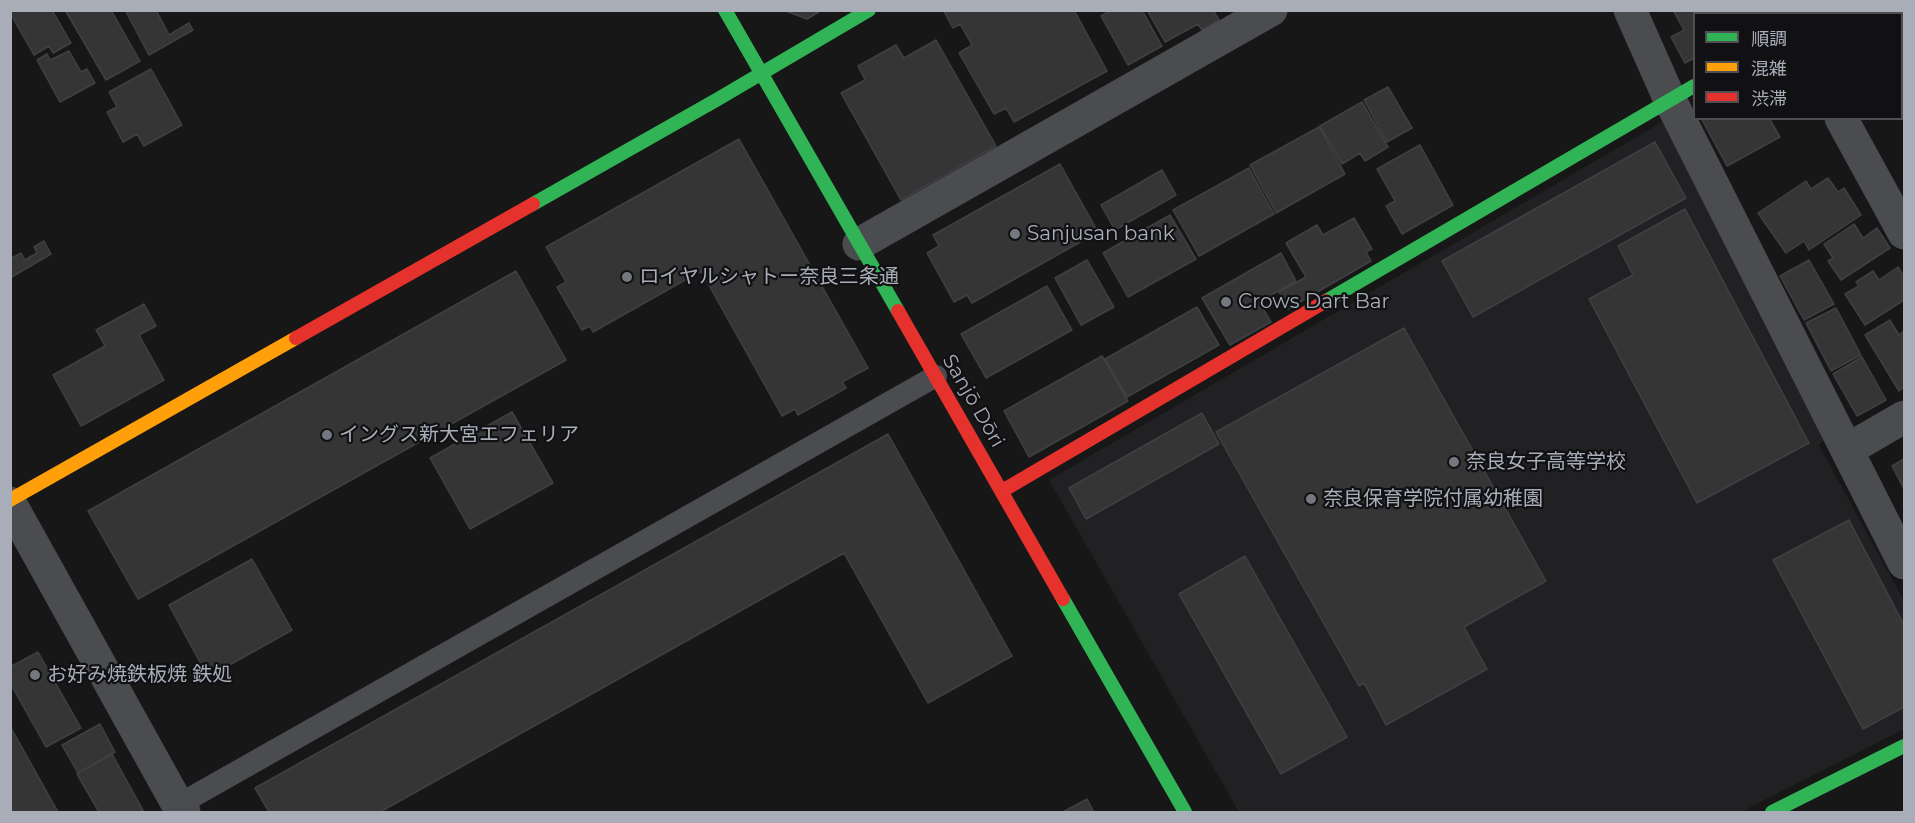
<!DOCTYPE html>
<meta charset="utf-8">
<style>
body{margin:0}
#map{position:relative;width:1915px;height:823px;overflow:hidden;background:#171717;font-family:Montserrat,"Noto Sans JP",sans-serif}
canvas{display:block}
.frame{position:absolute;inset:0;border:12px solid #a8adb8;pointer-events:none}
.legend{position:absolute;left:1693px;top:12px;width:210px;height:108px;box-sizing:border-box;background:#111113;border:2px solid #4d4f55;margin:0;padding:8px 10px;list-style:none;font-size:18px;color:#a8adb8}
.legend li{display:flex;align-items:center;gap:12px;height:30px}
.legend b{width:30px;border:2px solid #4d4f55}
</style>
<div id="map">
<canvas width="1915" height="823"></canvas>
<div class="frame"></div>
<ul class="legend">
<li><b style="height:8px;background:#30b455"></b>順調</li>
<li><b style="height:8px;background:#ff9f0a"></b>混雑</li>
<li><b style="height:8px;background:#e5322d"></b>渋滞</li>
</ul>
</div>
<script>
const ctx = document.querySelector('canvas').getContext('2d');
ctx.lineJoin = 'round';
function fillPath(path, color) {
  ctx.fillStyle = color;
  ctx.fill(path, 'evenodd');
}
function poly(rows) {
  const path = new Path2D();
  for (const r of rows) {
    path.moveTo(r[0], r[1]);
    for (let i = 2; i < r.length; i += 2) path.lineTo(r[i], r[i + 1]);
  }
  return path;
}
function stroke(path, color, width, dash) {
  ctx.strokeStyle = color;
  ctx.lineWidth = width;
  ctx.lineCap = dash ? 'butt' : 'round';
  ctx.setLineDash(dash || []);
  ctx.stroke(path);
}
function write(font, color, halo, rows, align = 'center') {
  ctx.font = font + ' Montserrat,"Noto Sans JP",sans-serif';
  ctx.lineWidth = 4.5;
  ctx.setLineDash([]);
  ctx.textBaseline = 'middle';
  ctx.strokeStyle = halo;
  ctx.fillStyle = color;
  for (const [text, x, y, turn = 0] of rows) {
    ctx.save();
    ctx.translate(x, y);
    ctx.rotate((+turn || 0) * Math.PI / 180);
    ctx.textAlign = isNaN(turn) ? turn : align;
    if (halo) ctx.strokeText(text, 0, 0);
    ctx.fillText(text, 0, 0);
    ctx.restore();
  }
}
const built = poly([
 [1669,118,1827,437,1819,445,1904,601,1904,729,1741,812,1239,812,1049,480]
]);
const building = poly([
 [15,10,52,10,71,43,53,53,49,46,34,55,10,13,15,10],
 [65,10,111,10,140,61,106,80,65,10],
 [125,10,156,10,169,35,189,23,193,30,149,55,125,10],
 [783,10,822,10,807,19,783,10],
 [943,10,1074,10,1107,71,1014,122,1006,108,994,114,959,53,972,45,960,24,953,28,943,10],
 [1111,10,1142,10,1162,46,1128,65,1101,16,1111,10],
 [1147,10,1213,10,1219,20,1202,30,1198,24,1165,42,1147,10],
 [1673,10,1747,10,1741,14,1694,14,1694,58,1685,63,1671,37,1684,30,1673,10],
 [1901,10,1904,10,1904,63,1902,57,1902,14,1896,14,1901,10],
 [936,40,996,146,901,200,841,93,865,80,858,66,896,45,904,58,936,40],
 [69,51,81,72,87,69,95,83,60,102,37,60,47,54,50,60,69,51],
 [151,69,182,125,144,146,137,134,123,142,107,112,117,107,109,92,151,69],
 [1388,87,1412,128,1387,142,1364,100,1388,87],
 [1362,102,1388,147,1365,161,1360,153,1342,164,1320,126,1362,102],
 [1701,118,1769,118,1780,137,1727,166,1701,118],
 [1319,127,1345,174,1276,213,1250,165,1319,127],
 [739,139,868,368,842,382,846,388,798,415,795,409,782,416,701,271,593,332,590,326,582,330,557,287,566,282,546,247,739,139],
 [1655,142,1686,198,1473,317,1442,261,1655,142],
 [1420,145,1453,205,1402,234,1386,206,1395,201,1377,169,1420,145],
 [1060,164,1098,232,972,303,967,295,954,302,927,253,939,246,933,235,1060,164],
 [1249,168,1274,214,1199,256,1173,210,1249,168],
 [1162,170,1176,195,1115,230,1101,205,1162,170],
 [1828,178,1838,192,1844,188,1861,215,1809,250,1804,241,1786,253,1758,213,1806,181,1811,189,1828,178],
 [1685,209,1809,443,1697,503,1589,299,1633,275,1618,246,1685,209],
 [1170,215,1196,259,1128,297,1103,253,1170,215],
 [1354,218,1372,249,1366,252,1371,261,1288,309,1279,292,1306,277,1286,243,1317,225,1323,235,1354,218],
 [1854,224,1863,238,1877,228,1890,248,1841,280,1828,261,1833,258,1824,244,1854,224],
 [44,241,51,254,10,278,10,259,21,253,25,260,37,253,34,247,44,241],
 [1281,253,1296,281,1259,302,1271,322,1230,345,1202,298,1281,253],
 [1087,260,1114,307,1081,325,1055,278,1087,260],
 [1809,260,1834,304,1804,320,1780,276,1809,260],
 [1898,267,1904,277,1904,300,1865,325,1845,294,1859,286,1856,282,1873,271,1879,280,1898,267],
 [516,271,566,360,138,599,88,511,516,271],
 [1047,286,1072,330,986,378,961,334,1047,286],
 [144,304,156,326,139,335,164,380,81,426,53,375,105,346,96,330,144,304],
 [1197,307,1219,345,1127,397,1105,359,1197,307],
 [1836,308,1861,355,1831,371,1806,323,1836,308],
 [1890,320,1899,335,1904,331,1904,387,1899,391,1865,335,1890,320],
 [1404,328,1546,581,1464,627,1487,669,1386,725,1364,683,1359,686,1216,432,1404,328],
 [1102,356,1128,401,1029,457,1004,411,1102,356],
 [1862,357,1886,400,1857,416,1833,374,1862,357],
 [512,412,553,483,470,529,430,458,512,412],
 [1202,413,1219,444,1086,519,1069,488,1202,413],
 [888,434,1012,656,928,703,844,553,380,812,269,812,255,788,888,434],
 [1904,459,1904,489,1892,466,1904,459],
 [1849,520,1904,625,1904,707,1863,729,1773,560,1849,520],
 [1245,556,1347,737,1281,774,1179,594,1245,556],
 [252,559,292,630,208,677,169,605,252,559],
 [38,652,81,728,46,747,10,683,10,667,38,652],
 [100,724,115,752,78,773,62,745,100,724],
 [10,726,58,812,10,812,10,726],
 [112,754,144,812,99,812,77,774,112,754],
 [1087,799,1094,812,1063,812,1087,799]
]);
const lane = poly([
 [178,805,936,376]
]);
const street = poly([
 [1630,10,1670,100,1904,563],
 [1782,10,1783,14],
 [1821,14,1826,10],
 [1841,118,1904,233],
 [859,244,1271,10],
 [1847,450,1904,417],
 [10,503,178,805,184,812]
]);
const fast = poly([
 [725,10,898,311],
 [533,204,718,99,869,10],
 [1326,301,1694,86],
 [1063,599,1185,812],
 [1772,812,1904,746]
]);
const slow = poly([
 [10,500,296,338]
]);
const jam = poly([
 [898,311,1063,599],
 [296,338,533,204],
 [1002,491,1326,301]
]);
const markers = [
 [1015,234,6,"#757880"],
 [627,277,6,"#757880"],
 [1226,302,6,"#757880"],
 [327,435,6,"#757880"],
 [1454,462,6,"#757880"],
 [1311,499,6,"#757880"],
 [35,675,6,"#757880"]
];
const poiNames = [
 ["Sanjusan bank",1027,234],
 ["ロイヤルシャトー奈良三条通",639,277],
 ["Crows Dart Bar",1238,302],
 ["イングス新大宮エフェリア",339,435],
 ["奈良女子高等学校",1466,462],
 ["奈良保育学院付属幼稚園",1323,499],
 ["お好み焼鉄板焼 鉄処",47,675]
];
const streetNames = [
 ["Sanjō Dōri",973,401,60]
];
fillPath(built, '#212123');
fillPath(building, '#353536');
stroke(building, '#3f4043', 1.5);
stroke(lane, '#4b4c50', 22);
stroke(street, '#4b4c50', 33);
stroke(fast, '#30b455', 14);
stroke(slow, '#ff9f0a', 14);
stroke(jam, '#e5322d', 14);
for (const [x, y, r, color] of markers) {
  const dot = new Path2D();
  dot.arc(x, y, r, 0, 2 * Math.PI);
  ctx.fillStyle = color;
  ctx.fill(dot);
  stroke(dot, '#111113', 2);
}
write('20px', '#a8adb8', '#111113', poiNames, 'left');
write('20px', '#a8adb8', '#111113', streetNames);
</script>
